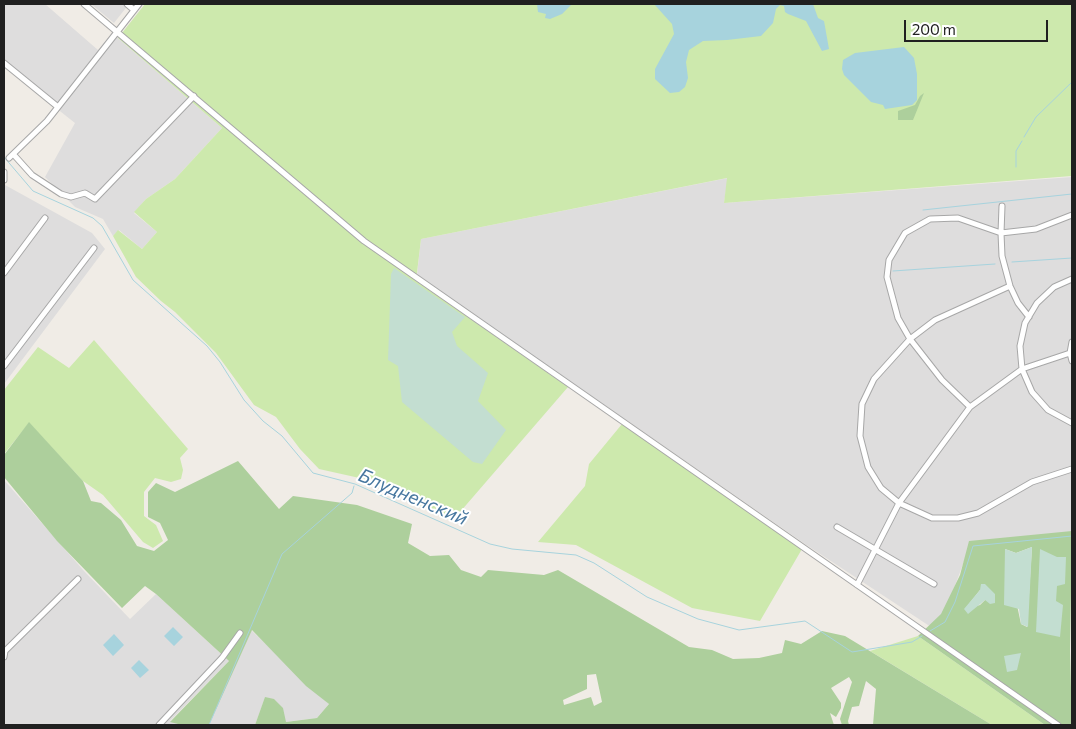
<!DOCTYPE html>
<meta charset="utf-8">
<style>
body{margin:0}
#map{position:relative;width:1076px;height:729px;overflow:hidden;background:#f0ece6;font-family:Commissioner,sans-serif}
canvas{display:block}
.frame{position:absolute;inset:0;border:5px solid #202020;pointer-events:none}
.scale{position:absolute;left:904px;top:20px;width:144px;height:22px;box-sizing:border-box;border:2px solid #202020;border-top:0;padding-left:6px;font-size:15px;line-height:18px;white-space:nowrap;color:#202020;-webkit-text-stroke:4px #fff;paint-order:stroke}
</style>
<div id="map">
<canvas width="1076" height="729"></canvas>
<div class="frame"></div>
<div class="scale">200 m</div>
</div>
<script>
const ctx = document.querySelector('canvas').getContext('2d');
ctx.lineJoin = 'round';
function fillPath(path, color) {
  ctx.fillStyle = color;
  ctx.fill(path, 'evenodd');
}
function poly(rows) {
  const path = new Path2D();
  for (const r of rows) {
    path.moveTo(r[0], r[1]);
    for (let i = 2; i < r.length; i += 2) path.lineTo(r[i], r[i + 1]);
  }
  return path;
}
function stroke(path, color, width, dash) {
  ctx.strokeStyle = color;
  ctx.lineWidth = width;
  ctx.lineCap = dash ? 'butt' : 'round';
  ctx.setLineDash(dash || []);
  ctx.stroke(path);
}
function write(font, color, halo, rows, align = 'center') {
  ctx.font = font + ' Commissioner,sans-serif';
  ctx.lineWidth = 4;
  ctx.setLineDash([]);
  ctx.textBaseline = 'middle';
  ctx.strokeStyle = halo;
  ctx.fillStyle = color;
  for (const [text, x, y, turn = 0] of rows) {
    ctx.save();
    ctx.translate(x, y);
    ctx.rotate((+turn || 0) * Math.PI / 180);
    ctx.textAlign = isNaN(turn) ? turn : align;
    if (halo) ctx.strokeText(text, 0, 0);
    ctx.fillText(text, 0, 0);
    ctx.restore();
  }
}
const residential = poly([
 [4,4,45,4,98,50,112,33,222,128,175,179,146,199,134,213,157,232,142,249,119,230,113,236,103,219,75,207,45,177,75,123,4,67],
 [91,4,129,4,114,23],
 [1072,177,1072,535,970,545,946,610,931,627,805,544,417,275,421,239,728,178,724,203],
 [5,185,92,233,105,249,4,384],
 [4,480,84,571,130,619,156,594,229,661,170,721,182,725,4,725],
 [251,630,329,704,317,718,285,722,265,698,255,725,209,725]
]);
const grass = poly([
 [145,4,1072,4,1072,176,724,203,727,178,421,239,416,281,568,387,454,519,438,514,364,479,319,469,300,449,276,417,254,405,216,353,175,312,161,301,136,277,113,236,118,230,142,249,157,232,134,212,146,199,175,179,222,128,118,38],
 [94,340,188,449,180,458,183,470,181,479,171,482,155,478,144,492,144,516,156,525,163,541,153,548,143,542,103,495,83,481,29,423,4,454,4,390,38,347,69,368],
 [622,424,802,549,760,621,692,608,576,545,538,542,585,486,589,464],
 [918,636,1045,725,992,725,870,651]
]);
const forest = poly([
 [924,93,913,120,898,120,898,111,915,105,920,96],
 [29,422,83,481,91,501,101,503,121,520,137,546,154,551,168,540,160,523,148,517,148,492,156,483,175,492,238,461,279,509,293,496,357,505,412,524,408,543,430,556,449,555,461,570,481,577,488,570,544,575,558,570,689,647,712,650,733,659,759,658,782,653,785,640,801,644,822,631,845,636,992,725,873,725,876,689,866,681,859,706,852,707,848,721,849,725,842,725,840,719,852,682,849,677,831,688,841,703,841,708,836,717,830,713,834,725,255,725,265,697,274,699,283,708,286,722,317,718,329,704,306,686,252,630,209,725,182,725,170,722,229,661,156,594,145,586,122,608,57,541,4,477,4,455],
 [596,674,602,702,594,706,591,697,564,705,563,700,587,689,587,675],
 [1072,531,1070,651,1072,725,1045,725,918,636,941,614,960,575,969,541],
 [1032,547,1027,627,1021,624,1005,549,1016,553],
 [980,590,985,600,980,605,965,609]
]);
const wetland = poly([
 [394,268,465,317,452,332,457,346,488,373,478,401,506,430,482,464,473,462,402,402,398,366,388,360,391,274],
 [1032,547,1028,627,1021,624,1019,609,1004,605,1005,549,1016,553],
 [1040,549,1057,557,1066,557,1065,584,1057,586,1056,601,1063,605,1060,637,1036,632],
 [981,584,985,584,995,594,995,603,990,604,985,600,968,614,964,609,980,590],
 [1021,653,1017,670,1007,672,1004,656]
]);
const water = poly([
 [537,4,572,4,562,14,550,19,545,18,546,14,538,12],
 [654,4,813,4,818,18,824,21,829,49,822,51,806,21,788,14,785,12,784,6,780,5,776,9,773,23,761,36,727,40,703,41,689,50,686,62,688,78,685,87,679,92,670,93,655,79,655,69,674,34,672,24],
 [904,47,914,58,917,74,917,100,912,105,885,109,883,105,871,102,844,75,842,69,843,60,855,53],
 [173,627,183,637,174,646,164,636],
 [114,634,124,645,113,656,103,645],
 [139,660,149,670,140,678,131,668]
]);
const stream = poly([
 [1024,137,1036,117,1072,82],
 [4,157,33,191,93,218,102,226,133,280,207,346,220,362,244,400,263,421,282,436,313,473,355,484,490,544,512,549,576,555,594,563,647,597,698,619,739,630,805,621,852,652,912,642,922,636],
 [1016,167,1016,151,1022,141],
 [923,210,1072,194],
 [1012,262,1072,258],
 [893,271,995,264],
 [930,631,945,622,955,602,973,546,1072,536],
 [209,725,282,554,352,493,354,486]
]);
const street = poly([
 [84,4,364,241,1058,725],
 [127,4,134,10],
 [4,63,58,107],
 [14,155,32,175,61,194,71,197,85,193,95,199,194,96],
 [9,158,47,121,139,4],
 [4,172,4,180],
 [1002,206,1001,233,1002,256,1010,286,1018,303,1029,317],
 [4,273,45,218],
 [1072,279,1054,287,1037,303,1025,323,1020,346,1022,369,1032,392,1048,410,1072,423],
 [1010,286,935,320,910,339,874,379,862,404,860,436,868,467,881,488,899,503,932,518,958,518,978,513,1032,482,1072,469],
 [1072,342,1070,353,1072,361],
 [4,366,94,248],
 [970,407,942,380,910,339,898,318,887,277,889,260,905,233,930,219,958,218,1001,233,1036,229,1072,215],
 [837,527,934,584],
 [857,585,899,503,970,407,1022,369,1070,353],
 [4,657,5,651,78,579],
 [159,725,222,658,240,633]
]);
const waterNames = [
 ["Блудненский",413,497,23]
];
fillPath(residential, '#dedddd');
fillPath(grass, '#cde9ad');
fillPath(forest, '#adcf9c');
fillPath(wetland, '#c3ded1');
fillPath(water, '#a7d3dd');
stroke(stream, '#a7d3dd', 1);
stroke(street, '#a7a7a7', 7);
stroke(street, '#fff', 5);
write('italic 19px', '#47779f', '#fff', waterNames);
</script>
